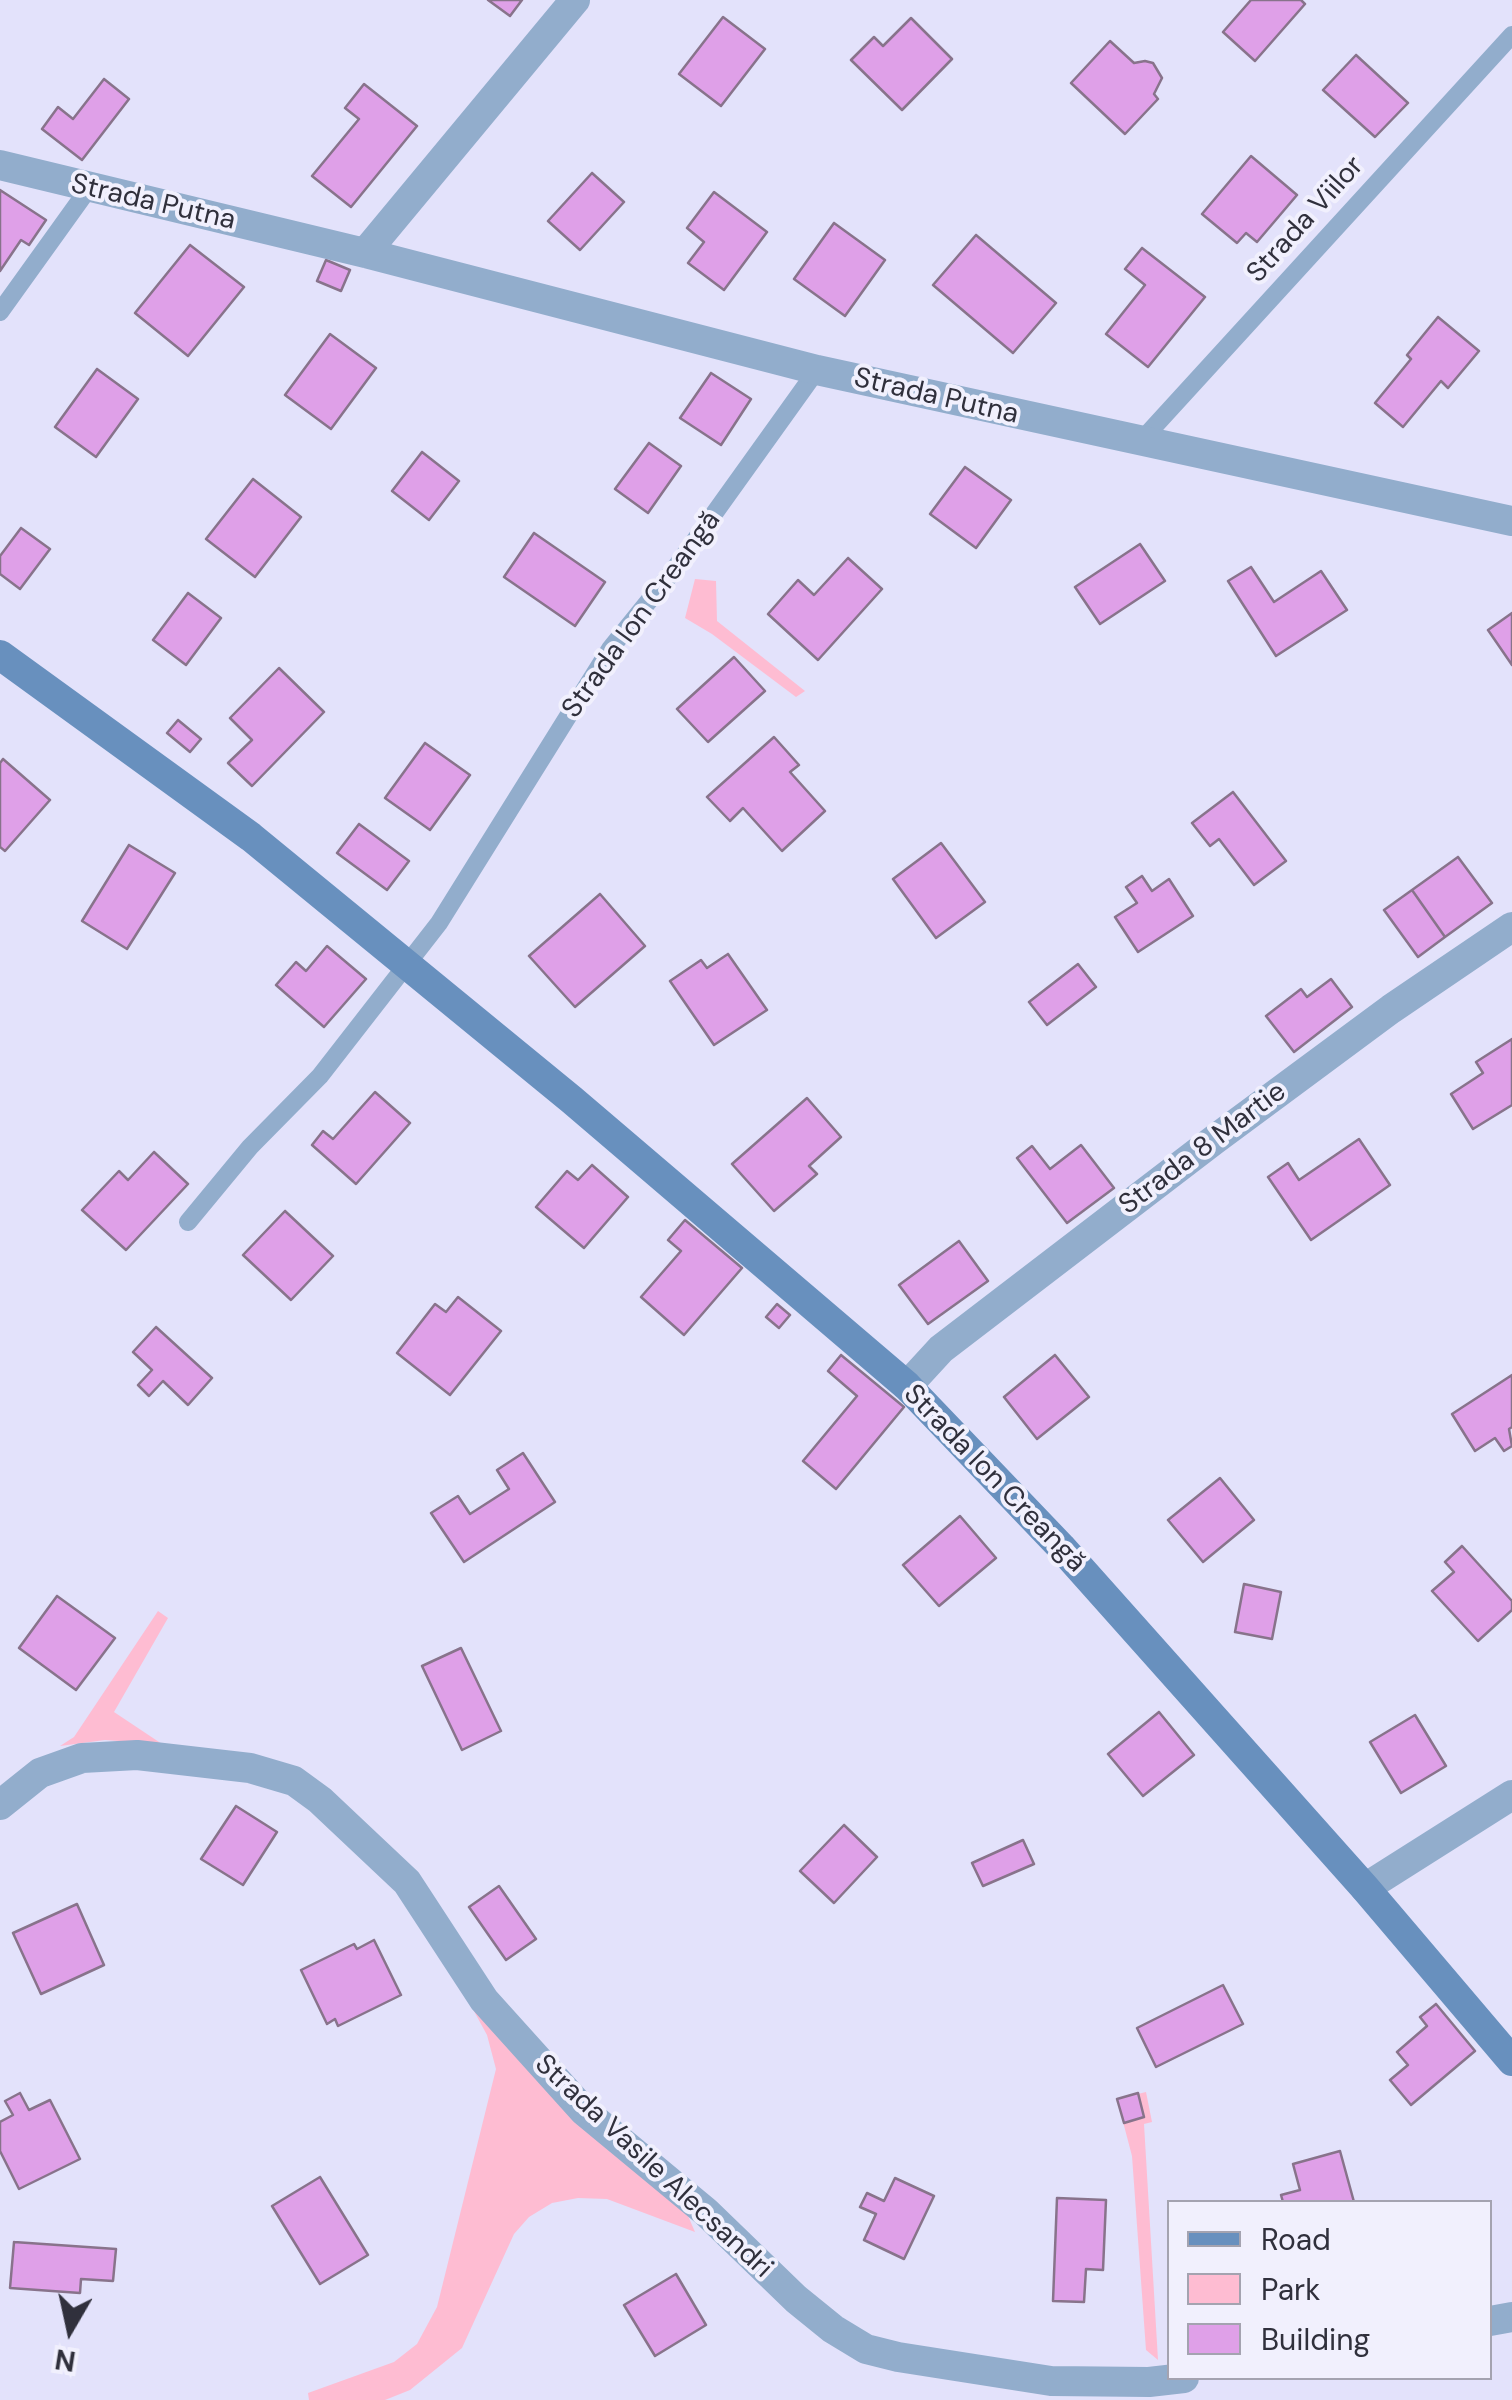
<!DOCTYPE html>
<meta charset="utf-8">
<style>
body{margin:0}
#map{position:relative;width:1512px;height:2400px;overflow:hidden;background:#e3e2fb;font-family:"DM Sans",sans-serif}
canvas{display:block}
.legend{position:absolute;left:1167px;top:2200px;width:325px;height:180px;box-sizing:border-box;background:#f1f0fd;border:2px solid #a4a3b0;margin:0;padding:12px 18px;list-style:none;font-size:30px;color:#30303c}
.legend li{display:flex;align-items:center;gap:20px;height:50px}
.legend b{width:50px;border:2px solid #a4a3b0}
.north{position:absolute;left:20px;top:2280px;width:100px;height:100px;-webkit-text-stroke:8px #f1f0fd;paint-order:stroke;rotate:189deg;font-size:28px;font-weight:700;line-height:40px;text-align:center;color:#30303c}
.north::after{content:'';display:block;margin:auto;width:35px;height:45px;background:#30303c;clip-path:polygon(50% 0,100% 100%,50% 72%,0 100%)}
</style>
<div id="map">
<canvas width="1512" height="2400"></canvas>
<ul class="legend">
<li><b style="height:12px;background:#6890be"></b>Road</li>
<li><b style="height:28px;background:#febcd2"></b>Park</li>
<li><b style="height:28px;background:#dfa0e8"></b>Building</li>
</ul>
<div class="north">N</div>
</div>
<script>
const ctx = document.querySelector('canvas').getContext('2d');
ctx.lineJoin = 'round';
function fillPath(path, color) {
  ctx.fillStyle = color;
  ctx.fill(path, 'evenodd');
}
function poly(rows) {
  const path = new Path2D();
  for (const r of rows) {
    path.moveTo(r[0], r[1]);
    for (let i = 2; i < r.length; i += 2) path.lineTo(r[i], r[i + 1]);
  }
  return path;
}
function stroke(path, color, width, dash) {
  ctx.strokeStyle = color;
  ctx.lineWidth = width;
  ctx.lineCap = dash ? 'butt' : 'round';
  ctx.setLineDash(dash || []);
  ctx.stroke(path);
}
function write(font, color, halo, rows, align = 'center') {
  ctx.font = font + ' "DM Sans",sans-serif';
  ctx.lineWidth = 8;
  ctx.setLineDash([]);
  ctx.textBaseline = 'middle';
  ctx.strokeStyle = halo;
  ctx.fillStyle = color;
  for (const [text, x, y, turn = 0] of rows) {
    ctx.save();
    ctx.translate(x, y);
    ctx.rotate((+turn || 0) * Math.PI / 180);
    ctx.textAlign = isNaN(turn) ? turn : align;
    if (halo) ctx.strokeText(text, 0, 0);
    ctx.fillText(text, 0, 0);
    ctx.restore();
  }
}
const green = poly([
 [695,579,716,581,717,621,805,691,796,697,712,634,685,618],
 [158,1611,168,1618,114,1712,162,1744,105,1740,60,1746,74,1737],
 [469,2002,682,2202,695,2232,607,2199,578,2198,552,2203,529,2217,514,2234,462,2348,410,2390,385,2400,309,2400,308,2393,394,2362,417,2344,437,2307,496,2069,487,2035],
 [1146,2092,1152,2122,1144,2124,1158,2360,1146,2350,1132,2156,1117,2099]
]);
const building = poly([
 [488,0,522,0,510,16,488,0],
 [1251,0,1301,0,1305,4,1255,61,1223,32,1251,0],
 [723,17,765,49,721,106,679,74,723,17],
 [911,18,952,59,902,110,851,60,874,37,883,46,911,18],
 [1110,41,1134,63,1145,61,1153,63,1162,78,1154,94,1158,99,1125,134,1071,83,1110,41],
 [1356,55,1408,103,1375,137,1323,90,1356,55],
 [104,79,129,99,82,160,42,129,58,107,73,119,104,79],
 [364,84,417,126,351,207,312,176,359,119,345,108,364,84],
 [1251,156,1297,195,1257,242,1246,233,1237,243,1202,214,1251,156],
 [592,173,624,202,580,250,548,221,592,173],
 [0,190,46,220,29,245,21,240,0,271,0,190],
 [714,192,767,232,724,290,688,263,704,242,687,228,714,192],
 [834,223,885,260,845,316,794,279,834,223],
 [976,235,1056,303,1013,353,933,285,976,235],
 [190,245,244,287,188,356,135,313,190,245],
 [1142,248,1205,297,1148,367,1106,334,1145,285,1125,269,1142,248],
 [326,260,350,270,341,291,317,281,326,260],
 [1438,317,1479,351,1448,388,1441,381,1403,427,1375,403,1411,359,1407,355,1438,317],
 [330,334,376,368,331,429,285,395,330,334],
 [97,369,138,399,96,457,55,427,97,369],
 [711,373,751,399,721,445,680,418,711,373],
 [649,443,681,466,648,513,615,489,649,443],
 [422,452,459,481,429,520,392,491,422,452],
 [965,467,1011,500,976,548,930,514,965,467],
 [253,479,301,517,255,577,206,539,253,479],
 [21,528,50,549,20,589,0,574,0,556,21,528],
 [534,533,605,582,575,626,504,577,534,533],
 [1140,544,1165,581,1100,624,1075,587,1140,544],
 [848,558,882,589,818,660,768,614,798,580,814,595,848,558],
 [1251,567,1274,602,1321,571,1347,610,1276,656,1228,581,1251,567],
 [188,593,221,618,186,665,153,640,188,593],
 [1512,613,1512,665,1488,630,1512,613],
 [734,657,765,691,708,742,677,709,734,657],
 [279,668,324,712,252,786,228,763,252,740,230,718,279,668],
 [178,720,201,739,190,752,167,733,178,720],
 [774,737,799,765,790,772,825,811,782,851,743,808,730,821,707,797,774,737],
 [425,743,470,775,430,830,385,798,425,743],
 [3,759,50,800,5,851,0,847,0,763,3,759],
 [1233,792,1286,861,1254,885,1219,839,1210,846,1192,823,1233,792],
 [359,824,409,861,387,890,337,853,359,824],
 [941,843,985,902,936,938,893,879,941,843],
 [129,845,175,873,127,949,82,921,129,845],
 [1458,857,1492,903,1445,937,1412,890,1458,857],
 [1142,876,1152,891,1169,879,1193,916,1138,952,1115,917,1137,903,1126,887,1142,876],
 [1412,890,1445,937,1418,957,1384,910,1412,890],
 [600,894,645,946,575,1007,529,956,600,894],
 [327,946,366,979,324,1027,276,985,296,962,306,971,327,946],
 [728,954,767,1010,714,1045,670,981,701,960,707,968,728,954],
 [1078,964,1096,987,1047,1025,1029,1002,1078,964],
 [1331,979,1352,1007,1294,1052,1266,1016,1301,989,1307,997,1331,979],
 [1512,1039,1512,1105,1473,1129,1451,1094,1483,1073,1476,1062,1512,1039],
 [375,1092,410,1123,356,1184,312,1145,323,1131,333,1139,375,1092],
 [807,1098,841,1137,809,1166,817,1174,774,1211,732,1164,807,1098],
 [1359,1139,1390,1185,1311,1240,1268,1177,1288,1163,1299,1180,1359,1139],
 [1081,1145,1114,1188,1067,1223,1017,1158,1032,1146,1050,1169,1081,1145],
 [154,1152,188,1184,126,1250,82,1210,119,1171,128,1180,154,1152],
 [592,1165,628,1197,584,1248,536,1207,567,1171,578,1180,592,1165],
 [285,1211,333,1256,291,1300,243,1255,285,1211],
 [685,1220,742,1268,684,1335,641,1297,681,1251,668,1240,685,1220],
 [959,1241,988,1281,928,1324,899,1285,959,1241],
 [458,1297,501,1331,450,1395,397,1353,435,1304,446,1312,458,1297],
 [777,1304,790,1315,779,1328,766,1317,777,1304],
 [156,1327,212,1378,188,1405,163,1381,149,1396,138,1385,152,1370,133,1352,156,1327],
 [841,1355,904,1407,836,1489,803,1461,857,1396,828,1371,841,1355],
 [1055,1355,1089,1397,1037,1439,1004,1397,1055,1355],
 [1512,1375,1512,1427,1509,1429,1512,1446,1504,1451,1495,1438,1475,1451,1452,1414,1512,1375],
 [523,1453,555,1502,464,1562,431,1513,458,1496,470,1514,509,1489,497,1470,523,1453],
 [1220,1478,1254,1520,1203,1562,1168,1520,1220,1478],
 [960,1516,996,1558,939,1606,903,1565,960,1516],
 [1462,1546,1512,1601,1512,1610,1478,1641,1432,1591,1454,1572,1445,1562,1462,1546],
 [1244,1584,1281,1592,1272,1639,1235,1632,1244,1584],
 [57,1596,115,1638,76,1690,19,1648,57,1596],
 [461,1648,501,1731,462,1750,422,1666,461,1648],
 [1159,1712,1194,1755,1143,1796,1108,1754,1159,1712],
 [1415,1715,1446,1766,1401,1793,1370,1742,1415,1715],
 [236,1806,277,1832,243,1885,201,1859,236,1806],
 [844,1825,877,1857,834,1903,800,1871,844,1825],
 [1023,1840,1034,1864,983,1886,972,1863,1023,1840],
 [499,1886,536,1939,506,1960,469,1907,499,1886],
 [77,1904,104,1965,41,1994,13,1933,77,1904],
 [374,1940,401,1995,338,2026,335,2019,327,2024,301,1970,354,1944,357,1949,374,1940],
 [1223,1985,1243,2024,1156,2067,1137,2028,1223,1985],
 [1436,2004,1475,2051,1411,2105,1390,2080,1408,2065,1397,2052,1427,2026,1420,2017,1436,2004],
 [20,2093,29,2110,50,2100,80,2159,19,2189,0,2151,0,2122,13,2115,5,2101,20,2093],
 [1138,2093,1144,2117,1124,2123,1117,2099,1138,2093],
 [1340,2151,1354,2202,1283,2202,1281,2195,1300,2190,1293,2164,1340,2151],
 [320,2177,368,2255,320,2284,272,2206,320,2177],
 [895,2178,934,2196,904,2259,864,2240,876,2214,860,2207,867,2193,884,2201,895,2178],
 [1057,2198,1106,2200,1103,2270,1086,2269,1084,2302,1053,2301,1057,2198],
 [14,2242,116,2249,113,2281,81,2279,80,2293,10,2288,14,2242],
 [676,2274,706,2325,655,2356,624,2305,676,2274]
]);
const lane = poly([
 [0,312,89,188],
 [1140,442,1512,35],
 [188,1222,250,1147,320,1076,439,923,610,649,673,571,817,370]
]);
const street = poly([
 [0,165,365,253,817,370,1512,521],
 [365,253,575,0],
 [907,1386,941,1349,1214,1140,1391,1009,1512,927],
 [0,1805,40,1773,82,1758,137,1755,250,1768,294,1781,320,1800,407,1882,484,2000,584,2111,706,2212,796,2299,833,2329,866,2349,898,2357,1051,2381,1149,2382,1184,2378],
 [1365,1888,1512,1795],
 [1490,2321,1512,2317]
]);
const secondary = poly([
 [0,655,251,837,572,1100,907,1386,1061,1547,1365,1888,1512,2061]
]);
const streetNames = [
 ["Strada Putna",153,203,13],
 ["Strada Viilor",1306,220,-48],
 ["Strada Putna",936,397,13],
 ["Strada Ion Creangă",642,615,-54],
 ["Strada 8 Martie",1203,1149,-37],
 ["Strada Ion Creangă",994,1479,46],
 ["Strada Vasile Alecsandri",653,2167,43]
];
fillPath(green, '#febcd2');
fillPath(building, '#dfa0e8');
stroke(building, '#88738b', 2.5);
stroke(lane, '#92adcc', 18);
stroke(street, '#92adcc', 30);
stroke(secondary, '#6890be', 30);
write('28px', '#30303c', '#f1f0fd', streetNames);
</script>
